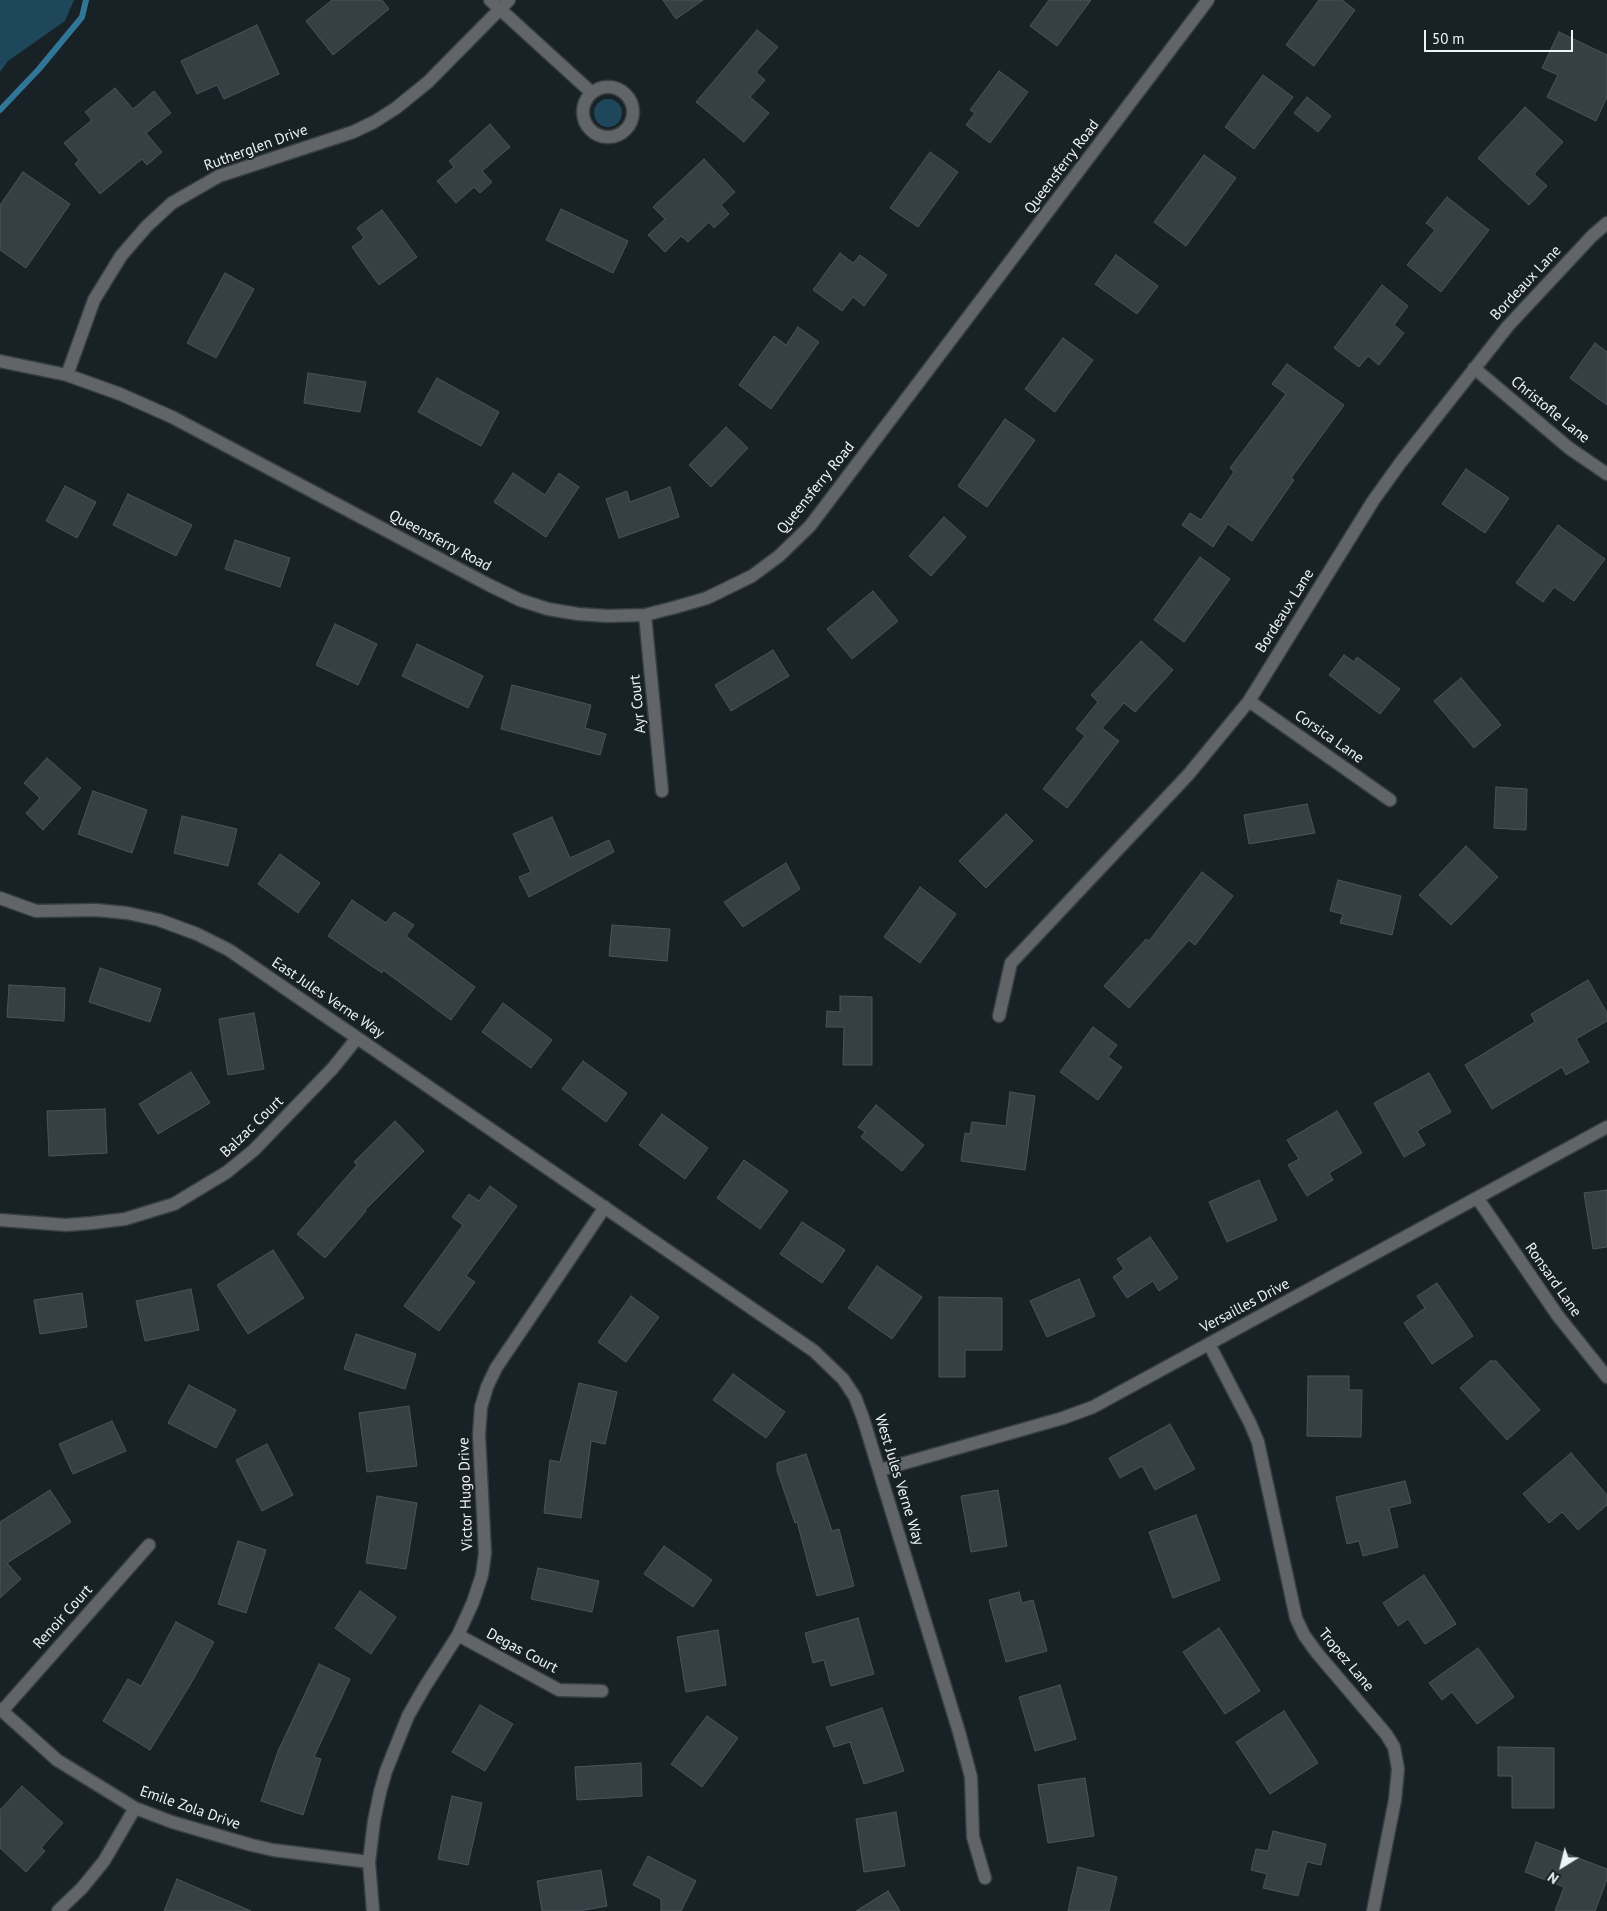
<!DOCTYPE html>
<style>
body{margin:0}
#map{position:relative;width:1607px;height:1911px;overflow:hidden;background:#182125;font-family:"PT Sans",sans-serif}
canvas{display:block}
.north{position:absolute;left:1537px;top:1841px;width:50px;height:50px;-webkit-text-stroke:4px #182125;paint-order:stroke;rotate:216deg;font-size:14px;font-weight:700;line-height:20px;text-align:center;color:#eef3f6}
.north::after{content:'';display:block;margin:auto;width:18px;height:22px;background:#eef3f6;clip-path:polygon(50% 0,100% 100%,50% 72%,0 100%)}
.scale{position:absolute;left:1424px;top:30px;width:149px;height:22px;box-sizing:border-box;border:2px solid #eef3f6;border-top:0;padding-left:6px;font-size:15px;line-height:18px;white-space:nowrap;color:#eef3f6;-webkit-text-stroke:4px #182125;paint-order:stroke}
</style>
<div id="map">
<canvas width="1607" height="1911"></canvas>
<div class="north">N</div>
<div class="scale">50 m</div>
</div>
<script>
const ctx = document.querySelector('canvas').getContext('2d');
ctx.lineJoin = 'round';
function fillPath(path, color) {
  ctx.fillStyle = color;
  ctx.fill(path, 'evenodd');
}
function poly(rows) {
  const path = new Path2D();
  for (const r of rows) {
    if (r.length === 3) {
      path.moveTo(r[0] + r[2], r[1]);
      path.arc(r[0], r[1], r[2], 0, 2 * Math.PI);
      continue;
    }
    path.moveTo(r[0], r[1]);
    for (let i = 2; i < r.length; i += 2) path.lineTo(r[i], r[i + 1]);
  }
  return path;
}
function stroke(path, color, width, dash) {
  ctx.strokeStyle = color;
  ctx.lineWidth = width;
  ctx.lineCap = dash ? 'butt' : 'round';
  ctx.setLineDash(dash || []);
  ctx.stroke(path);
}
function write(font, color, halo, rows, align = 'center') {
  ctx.font = font + ' "PT Sans",sans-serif';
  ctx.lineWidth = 4;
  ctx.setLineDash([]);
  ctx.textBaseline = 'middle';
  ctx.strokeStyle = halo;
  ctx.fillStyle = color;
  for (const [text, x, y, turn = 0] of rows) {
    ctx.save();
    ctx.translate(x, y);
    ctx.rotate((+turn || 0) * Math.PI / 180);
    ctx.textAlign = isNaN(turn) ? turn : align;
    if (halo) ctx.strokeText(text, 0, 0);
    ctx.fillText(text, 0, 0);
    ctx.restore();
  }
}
const green = poly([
 [0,0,74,0,65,21,8,61,0,72],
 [608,113,14]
]);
const stream = poly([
 [0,110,39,69,82,17,86,0]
]);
const building = poly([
 [332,0,382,0,389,9,333,55,306,21,332,0],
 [663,0,703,0,676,19,663,0],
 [1049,0,1091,0,1057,46,1030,26,1049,0],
 [1319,0,1342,0,1355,10,1314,66,1286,45,1319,0],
 [257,25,279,74,224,99,217,85,197,94,181,61,257,25],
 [757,30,778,47,756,72,765,80,750,97,769,113,744,142,696,102,757,30],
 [1559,32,1607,55,1607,97,1596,121,1547,97,1558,75,1542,68,1559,32],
 [999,71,1028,92,990,143,966,125,975,113,970,110,999,71],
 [1263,75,1293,97,1254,149,1225,127,1263,75],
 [115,88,133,109,154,91,171,113,146,133,162,152,147,165,142,159,100,194,75,164,79,160,64,143,92,120,85,112,115,88],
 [1307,97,1331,116,1318,132,1294,113,1307,97],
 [1525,107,1563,142,1534,174,1547,186,1529,205,1478,158,1525,107],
 [490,124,510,147,482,171,492,182,480,193,474,187,456,203,437,181,454,167,449,161,490,124],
 [930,152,958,172,918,227,890,208,930,152],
 [1204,155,1236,178,1186,246,1154,222,1204,155],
 [704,159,735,192,721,205,729,214,714,228,709,222,688,242,681,236,665,252,648,235,665,219,653,207,704,159],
 [23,172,70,204,26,268,0,250,0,205,23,172],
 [1447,197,1489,230,1441,292,1407,265,1435,230,1426,223,1447,197],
 [561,209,628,241,613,273,546,240,561,209],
 [382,210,417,257,379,285,352,247,364,238,357,228,382,210],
 [840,253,853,263,860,255,887,275,864,306,853,297,842,311,813,290,840,253],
 [1116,255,1158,286,1137,314,1095,284,1116,255],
 [225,273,254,289,216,358,187,343,225,273],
 [1382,285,1408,306,1394,325,1404,333,1379,365,1368,356,1359,367,1334,348,1382,285],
 [798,327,819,342,771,409,739,385,774,336,786,345,798,327],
 [1063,338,1093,360,1055,412,1025,389,1063,338],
 [1595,343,1607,352,1607,405,1570,378,1595,343],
 [1287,364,1344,405,1291,478,1294,480,1252,541,1228,524,1213,547,1182,525,1190,513,1201,520,1234,472,1230,468,1286,394,1272,384,1287,364],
 [308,373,366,382,360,412,304,403,308,373],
 [437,378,499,412,481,446,418,412,437,378],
 [1005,419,1035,440,987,507,958,486,1005,419],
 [726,427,748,448,711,487,689,465,726,427],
 [1466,469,1509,498,1485,533,1442,504,1466,469],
 [513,473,545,495,559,473,579,487,546,537,494,502,513,473],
 [65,486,96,502,77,538,46,521,65,486],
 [670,487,679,517,619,538,606,499,627,491,630,502,670,487],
 [128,494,192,525,176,556,113,525,128,494],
 [944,517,966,537,931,576,909,556,944,517],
 [1558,525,1605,559,1574,601,1554,587,1543,602,1516,583,1558,525],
 [235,540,290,558,280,587,225,569,235,540],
 [1200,557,1230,579,1184,642,1154,620,1200,557],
 [873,591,898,621,852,659,827,629,873,591],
 [335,624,377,644,358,685,316,665,335,624],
 [1141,641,1173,670,1135,712,1124,703,1102,728,1119,741,1067,808,1043,789,1085,736,1076,729,1098,702,1091,695,1141,641],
 [417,644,483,676,468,708,402,676,417,644],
 [773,650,789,676,731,711,715,685,773,650],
 [1344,655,1354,662,1357,657,1400,689,1380,714,1329,675,1344,655],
 [1461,678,1501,725,1474,748,1434,701,1461,678],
 [512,685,591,705,585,728,606,734,600,755,501,729,512,685],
 [47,758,81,788,43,830,26,813,40,798,24,783,47,758],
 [1496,787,1527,789,1526,830,1494,828,1496,787],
 [93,791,147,810,132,853,78,834,93,791],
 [1307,804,1315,833,1249,844,1244,815,1307,804],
 [1006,814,1033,841,986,888,959,861,1006,814],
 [182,816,237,829,228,866,174,853,182,816],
 [552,817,570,858,609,840,614,852,529,897,519,877,531,872,513,834,552,817],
 [1466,846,1498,877,1451,925,1419,895,1466,846],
 [280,854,320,883,298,913,258,884,280,854],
 [786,863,800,889,743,927,724,902,786,863],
 [1202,872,1233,896,1195,945,1189,940,1129,1008,1104,986,1146,939,1149,941,1202,872],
 [1338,880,1401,896,1392,935,1340,923,1343,914,1330,911,1338,880],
 [920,887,956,914,920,963,884,937,920,887],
 [352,900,386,923,394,912,414,925,406,936,475,987,451,1020,383,970,382,973,328,936,352,900],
 [612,925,670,929,667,961,609,956,612,925],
 [100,968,161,989,150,1022,89,1002,100,968],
 [1588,980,1607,1013,1607,1021,1576,1039,1589,1062,1566,1075,1562,1067,1492,1109,1465,1065,1535,1022,1531,1014,1588,980],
 [9,985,65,988,64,1021,7,1017,9,985],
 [840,996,872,997,872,1065,843,1065,844,1027,826,1027,827,1011,840,1012,840,996],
 [503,1003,552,1040,531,1068,482,1032,503,1003],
 [254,1013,264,1069,228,1075,219,1019,254,1013],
 [1093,1027,1117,1045,1108,1057,1122,1067,1098,1100,1060,1072,1093,1027],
 [583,1061,627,1093,606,1122,562,1089,583,1061],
 [191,1072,210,1103,158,1134,139,1104,191,1072],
 [1429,1073,1451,1112,1417,1131,1425,1145,1404,1157,1374,1103,1429,1073],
 [1010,1092,1035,1096,1025,1170,961,1161,965,1133,970,1134,972,1122,1006,1126,1010,1092],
 [876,1105,924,1145,902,1171,861,1137,865,1132,858,1127,876,1105],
 [105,1109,107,1153,49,1156,47,1111,105,1109],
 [1337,1111,1362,1153,1329,1173,1333,1180,1307,1196,1288,1165,1299,1159,1287,1140,1337,1111],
 [662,1114,708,1148,685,1179,639,1145,662,1114],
 [395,1121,424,1151,365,1210,366,1211,325,1258,297,1234,357,1165,354,1162,395,1121],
 [744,1160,788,1191,760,1229,717,1198,744,1160],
 [1259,1180,1277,1220,1227,1242,1209,1202,1259,1180],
 [490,1186,517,1206,466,1276,475,1282,439,1331,404,1306,463,1225,452,1217,469,1194,479,1201,490,1186],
 [1607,1190,1607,1247,1593,1249,1584,1193,1607,1190],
 [802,1222,845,1250,822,1283,780,1254,802,1222],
 [1150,1237,1178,1278,1159,1291,1153,1281,1127,1298,1113,1277,1124,1269,1117,1259,1150,1237],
 [273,1250,304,1298,248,1334,217,1285,273,1250],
 [877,1266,922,1297,892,1339,848,1308,877,1266],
 [1079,1279,1095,1316,1047,1337,1030,1301,1079,1279],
 [1437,1283,1473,1336,1432,1364,1404,1323,1425,1308,1417,1296,1437,1283],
 [191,1289,199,1330,145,1341,136,1301,191,1289],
 [82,1293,87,1327,40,1334,34,1300,82,1293],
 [631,1296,659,1317,626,1362,598,1342,631,1296],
 [939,1297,1002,1298,1002,1350,965,1350,965,1377,939,1377,939,1297],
 [356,1334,416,1354,405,1389,344,1369,356,1334],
 [1490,1361,1496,1361,1540,1410,1507,1440,1460,1388,1490,1361],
 [733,1374,785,1412,766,1438,713,1400,733,1374],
 [1308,1376,1349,1376,1349,1390,1362,1390,1361,1437,1307,1436,1308,1376],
 [579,1383,617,1392,605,1444,591,1441,581,1518,544,1513,550,1460,560,1462,579,1383],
 [189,1385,236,1410,216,1448,168,1423,189,1385],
 [409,1406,417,1466,367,1472,359,1413,409,1406],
 [112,1421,126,1451,73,1474,59,1444,112,1421],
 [1170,1424,1195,1469,1155,1490,1142,1466,1120,1478,1109,1458,1170,1424],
 [267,1444,293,1495,262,1511,236,1460,267,1444],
 [1571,1453,1607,1495,1607,1505,1578,1530,1562,1512,1549,1523,1523,1494,1571,1453],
 [806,1454,832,1531,839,1529,854,1586,817,1596,797,1522,795,1523,777,1470,777,1463,806,1454],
 [1405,1481,1411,1503,1389,1508,1398,1547,1363,1556,1359,1541,1347,1544,1336,1497,1405,1481],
 [50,1490,71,1522,7,1563,21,1579,0,1598,0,1522,50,1490],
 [998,1490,1007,1546,971,1552,961,1496,998,1490],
 [377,1496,417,1503,406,1569,366,1563,377,1496],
 [1196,1515,1220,1580,1173,1598,1149,1532,1196,1515],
 [238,1541,266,1550,246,1613,218,1604,238,1541],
 [664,1546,712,1580,693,1607,644,1574,664,1546],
 [538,1568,599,1581,592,1612,531,1599,538,1568],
 [1424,1575,1456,1624,1425,1644,1408,1619,1398,1626,1383,1603,1424,1575],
 [360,1591,396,1617,371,1654,335,1628,360,1591],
 [1019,1592,1022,1603,1033,1600,1047,1651,1006,1662,989,1600,1019,1592],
 [858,1618,874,1674,831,1686,824,1660,813,1663,805,1633,858,1618],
 [176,1622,214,1642,190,1685,150,1750,103,1721,128,1679,141,1686,176,1622],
 [1219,1628,1260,1691,1225,1714,1183,1652,1219,1628],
 [718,1630,726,1685,686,1692,677,1637,718,1630],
 [1478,1648,1514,1697,1477,1724,1452,1692,1442,1700,1429,1683,1478,1648],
 [319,1664,350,1679,314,1757,321,1759,303,1815,261,1801,278,1751,319,1664],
 [1060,1685,1076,1739,1035,1751,1019,1697,1060,1685],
 [480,1705,513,1724,485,1771,452,1752,480,1705],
 [882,1708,904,1771,864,1784,850,1742,834,1747,826,1727,882,1708],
 [1284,1711,1318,1763,1270,1794,1236,1742,1284,1711],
 [707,1716,738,1738,702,1787,671,1764,707,1716],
 [1498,1747,1554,1748,1554,1808,1512,1808,1512,1776,1498,1776,1498,1747],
 [641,1763,642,1796,577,1800,575,1767,641,1763],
 [1085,1778,1094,1836,1048,1843,1038,1785,1085,1778],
 [22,1786,63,1823,41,1848,45,1851,26,1872,0,1848,0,1810,22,1786],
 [452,1796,482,1803,468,1865,438,1859,452,1796],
 [896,1812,905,1866,864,1872,856,1819,896,1812],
 [1273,1831,1326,1844,1321,1865,1307,1862,1298,1896,1263,1888,1267,1874,1251,1870,1256,1849,1268,1851,1273,1831],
 [1536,1842,1607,1869,1607,1879,1595,1911,1555,1911,1564,1887,1525,1872,1536,1842],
 [648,1856,696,1881,681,1911,661,1911,661,1899,633,1885,648,1856],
 [1078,1867,1117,1877,1109,1911,1068,1911,1078,1867],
 [601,1870,607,1906,579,1911,542,1911,537,1881,601,1870],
 [177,1879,251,1911,164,1911,177,1879],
 [888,1891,900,1911,856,1911,888,1891]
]);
const street = poly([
 [490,0,592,93],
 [608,112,25],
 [0,361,67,375,120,394,172,417,489,585,520,600,548,609,578,614,607,616,645,615,676,607,707,598,752,576,779,556,810,526,1208,0],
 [1474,368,1569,448,1607,474],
 [67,375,94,300,121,256,147,226,172,203,219,176,353,132,374,122,396,108,428,82,509,0],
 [645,615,662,791],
 [1249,701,1390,800],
 [0,898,36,911,96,910,127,913,159,920,197,934,229,950,814,1351,843,1379,855,1397,863,1418,959,1732,971,1777,973,1837,985,1878],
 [999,1016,1011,963,1188,775,1249,701,1373,501,1401,462,1508,326,1592,236,1607,223],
 [1478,1199,1558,1316,1607,1377],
 [0,1220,66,1225,92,1223,125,1219,174,1204,227,1172,254,1150,333,1068,357,1038],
 [1209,1344,1250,1423,1258,1442,1296,1618,1304,1635,1317,1653,1386,1734,1394,1747,1398,1769,1395,1800,1373,1911],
 [880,1470,1063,1418,1093,1407,1607,1127],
 [458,1635,559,1690,602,1691],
 [0,1709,57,1760,135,1808,172,1822,251,1845,273,1850,369,1862],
 [2,1711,149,1545],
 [58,1911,82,1888,104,1861,135,1808],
 [373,1911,369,1862,374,1821,380,1792,386,1771,408,1716,424,1688,458,1635,473,1602,482,1575,485,1553,479,1435,481,1407,487,1387,496,1368,605,1207]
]);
const streetNames = [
 ["Rutherglen Drive",256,148,-20],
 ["Queensferry Road",1062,167,-53],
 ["Bordeaux Lane",1526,283,-47],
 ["Christofle Lane",1550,410,39],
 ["Queensferry Road",816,488,-51],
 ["Queensferry Road",440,541,28],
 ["Bordeaux Lane",1285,611,-58],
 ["Ayr Court",638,704,-96],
 ["Corsica Lane",1329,737,35],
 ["East Jules Verne Way",328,998,34],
 ["Balzac Court",252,1127,-44],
 ["Ronsard Lane",1553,1280,55],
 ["Versailles Drive",1245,1306,-28],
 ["West Jules Verne Way",899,1480,73],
 ["Victor Hugo Drive",466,1494,-92],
 ["Renoir Court",63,1617,-48],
 ["Degas Court",522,1651,28],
 ["Tropez Lane",1346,1660,50],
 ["Emile Zola Drive",190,1808,19]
];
fillPath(green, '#1f475b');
stroke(stream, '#317697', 6);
fillPath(building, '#363f44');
stroke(building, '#4b5459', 1);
stroke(street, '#363e42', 15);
stroke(street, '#616568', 12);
write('15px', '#eef3f6', '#182125', streetNames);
</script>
